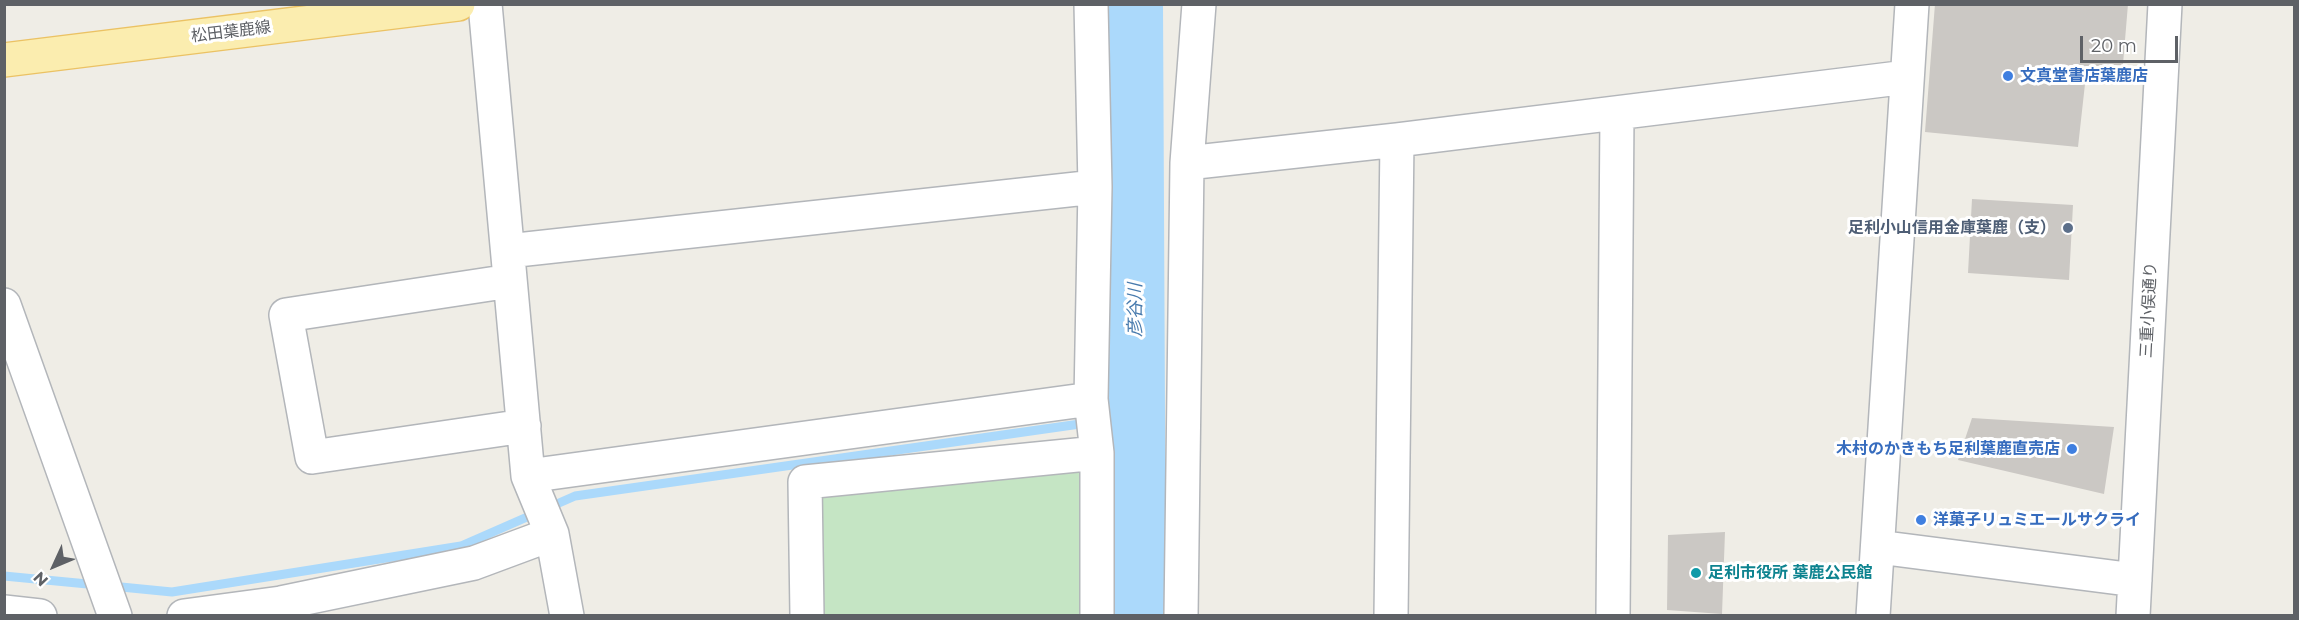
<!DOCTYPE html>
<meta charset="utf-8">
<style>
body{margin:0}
#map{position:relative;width:2299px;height:620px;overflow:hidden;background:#efede6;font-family:Montserrat,sans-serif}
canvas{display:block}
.frame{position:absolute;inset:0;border:6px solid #5e6166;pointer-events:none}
.north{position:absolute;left:24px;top:536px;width:60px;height:60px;-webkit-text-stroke:4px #fff;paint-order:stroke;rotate:226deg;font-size:16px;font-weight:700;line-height:24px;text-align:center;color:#5e6166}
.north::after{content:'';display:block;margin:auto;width:21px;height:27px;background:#5e6166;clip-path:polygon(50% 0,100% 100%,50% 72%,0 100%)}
.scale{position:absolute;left:2080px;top:36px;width:98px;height:27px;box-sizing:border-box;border:3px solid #5e6166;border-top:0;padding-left:8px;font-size:18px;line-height:21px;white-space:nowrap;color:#5e6166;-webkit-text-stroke:4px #fff;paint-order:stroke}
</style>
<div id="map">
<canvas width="2299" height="620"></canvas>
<div class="frame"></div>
<div class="north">N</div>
<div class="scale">20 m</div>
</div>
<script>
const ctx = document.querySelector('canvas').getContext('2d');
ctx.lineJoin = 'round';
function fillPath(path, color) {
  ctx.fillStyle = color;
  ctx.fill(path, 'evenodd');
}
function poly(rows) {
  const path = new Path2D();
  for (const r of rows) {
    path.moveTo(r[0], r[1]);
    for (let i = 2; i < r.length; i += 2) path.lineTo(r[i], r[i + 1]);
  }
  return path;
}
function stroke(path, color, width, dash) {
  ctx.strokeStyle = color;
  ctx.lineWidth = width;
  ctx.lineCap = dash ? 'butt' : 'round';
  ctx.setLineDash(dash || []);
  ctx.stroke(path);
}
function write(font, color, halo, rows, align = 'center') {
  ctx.font = font + ' Montserrat,"Noto Sans JP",sans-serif';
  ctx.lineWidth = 6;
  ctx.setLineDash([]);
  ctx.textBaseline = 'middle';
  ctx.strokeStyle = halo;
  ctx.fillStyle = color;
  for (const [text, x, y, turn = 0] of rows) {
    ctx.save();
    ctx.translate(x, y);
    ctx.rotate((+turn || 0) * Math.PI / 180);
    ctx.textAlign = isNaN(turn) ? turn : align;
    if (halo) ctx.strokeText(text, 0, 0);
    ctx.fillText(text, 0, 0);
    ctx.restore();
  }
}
const green = poly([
 [1087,464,1086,615,817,615,814,488]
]);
const stream = poly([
 [4,576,98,585],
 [111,586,172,592,461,546,575,496,1136,416]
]);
const river = poly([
 [1134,4,1137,616]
]);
const building = poly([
 [1935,4,2128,4,2122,76,2086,75,2078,147,1925,132],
 [1972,199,2073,205,2069,280,1968,273],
 [1972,418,2114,427,2104,494,1958,460],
 [1725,532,1722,614,1667,610,1668,535]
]);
const minor = poly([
 [485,4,528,476,552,534,567,616],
 [1091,4,1095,187,1091,399,1097,453,1097,616],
 [1187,163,1397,140,1907,77],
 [508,251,1095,187],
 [510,281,286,315,312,457,524,426],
 [4,305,115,616],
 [528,476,1091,399],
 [1878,547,2135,580],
 [4,612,40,616],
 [184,616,281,603,474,563,552,534],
 [807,616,805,482,1097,453],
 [1181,616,1187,163,1199,4],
 [1391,616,1397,140],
 [1613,616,1617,114],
 [1873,616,1912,4],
 [2133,616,2165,4]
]);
const major = poly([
 [4,60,458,4]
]);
const markers = [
 [2008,76,6,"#3f7fe0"],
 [2068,228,6,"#5c6f8a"],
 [2072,449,6,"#3f7fe0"],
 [1921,520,6,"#3f7fe0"],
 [1696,573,6,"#0f9aa8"]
];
const streetNames = [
 ["松田葉鹿線",231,32,-7],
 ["三重小俣通り",2149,310,-87]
];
const shopNames = [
 ["文真堂書店葉鹿店",2020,76],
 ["木村のかきもち足利葉鹿直売店",2060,449,"right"],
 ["洋菓子リュミエールサクライ",1933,520]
];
const serviceNames = [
 ["足利小山信用金庫葉鹿（支）",2056,228]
];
const cultureNames = [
 ["足利市役所 葉鹿公民館",1708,573]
];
const waterNames = [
 ["彦谷川",1136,310,-90]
];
fillPath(green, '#c5e5c4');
stroke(stream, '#abd9fb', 9);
stroke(river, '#abd9fb', 58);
fillPath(building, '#cbc8c4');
stroke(minor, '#b3b6ba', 36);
stroke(major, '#ebc264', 36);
stroke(minor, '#fff', 33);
stroke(major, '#fbedaf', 33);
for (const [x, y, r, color] of markers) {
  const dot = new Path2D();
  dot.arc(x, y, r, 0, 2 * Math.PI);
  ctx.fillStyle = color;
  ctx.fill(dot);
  stroke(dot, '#fff', 2);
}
write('16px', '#5e6166', '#fff', streetNames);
write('bold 16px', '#366cbe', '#fff', shopNames, 'left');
write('bold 16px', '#4e5e75', '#fff', serviceNames, 'right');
write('bold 16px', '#0d838f', '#fff', cultureNames, 'left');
write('italic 18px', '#477aad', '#fff', waterNames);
</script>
